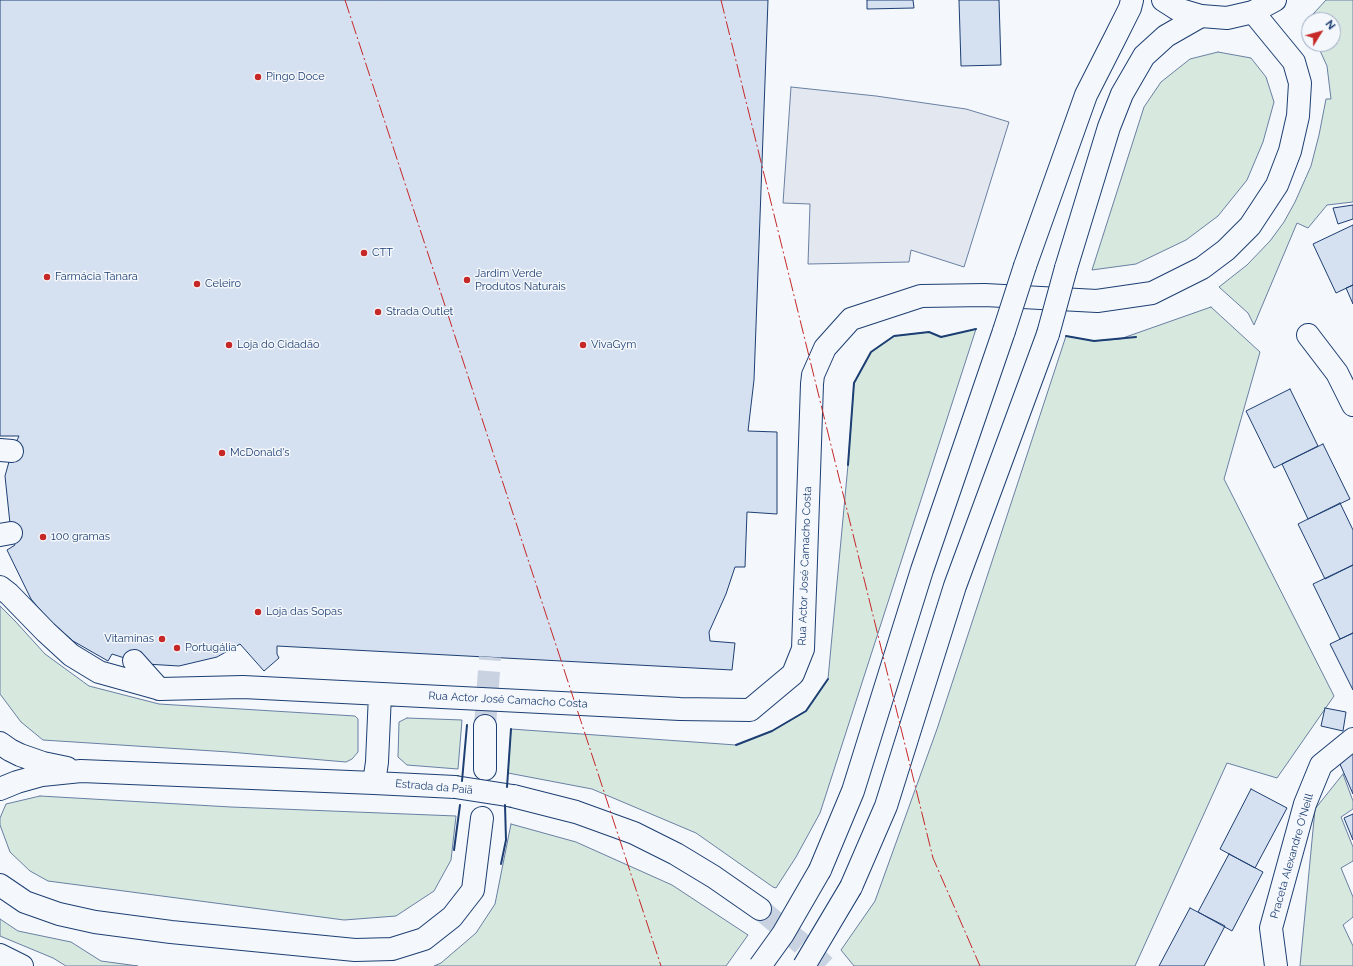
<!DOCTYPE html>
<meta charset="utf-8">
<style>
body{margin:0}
#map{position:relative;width:1353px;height:966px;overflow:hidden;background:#f4f7fb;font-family:Raleway,sans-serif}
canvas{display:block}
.north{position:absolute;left:1301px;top:12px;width:40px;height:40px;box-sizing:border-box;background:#f4f7fb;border:1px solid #9eadc5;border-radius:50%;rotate:53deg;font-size:11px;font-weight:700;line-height:16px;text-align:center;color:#1d3f73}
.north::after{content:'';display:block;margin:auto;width:14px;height:18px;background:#c62828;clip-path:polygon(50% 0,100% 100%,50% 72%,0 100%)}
</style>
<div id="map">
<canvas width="1353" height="966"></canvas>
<div class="north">N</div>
</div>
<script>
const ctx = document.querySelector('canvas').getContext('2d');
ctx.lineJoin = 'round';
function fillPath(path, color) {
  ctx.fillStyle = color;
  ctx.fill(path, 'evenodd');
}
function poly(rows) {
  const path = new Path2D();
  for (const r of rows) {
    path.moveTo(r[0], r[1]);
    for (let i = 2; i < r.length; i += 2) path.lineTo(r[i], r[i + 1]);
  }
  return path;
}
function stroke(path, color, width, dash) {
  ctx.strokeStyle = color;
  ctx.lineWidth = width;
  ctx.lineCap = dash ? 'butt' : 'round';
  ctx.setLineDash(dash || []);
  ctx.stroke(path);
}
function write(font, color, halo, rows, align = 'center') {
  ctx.font = font + ' Raleway,sans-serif';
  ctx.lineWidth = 3;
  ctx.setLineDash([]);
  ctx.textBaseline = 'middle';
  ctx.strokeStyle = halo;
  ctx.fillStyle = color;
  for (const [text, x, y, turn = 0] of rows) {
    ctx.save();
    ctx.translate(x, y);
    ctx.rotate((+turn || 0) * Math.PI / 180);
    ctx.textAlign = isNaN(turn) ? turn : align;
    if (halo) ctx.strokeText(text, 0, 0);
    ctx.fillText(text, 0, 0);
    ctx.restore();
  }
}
const green = poly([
 [1326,0,1353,0,1353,202,1327,205,1308,228,1297,223,1254,325,1248,313,1219,287,1247,265,1270,241,1284,222,1295,202,1311,166,1319,135,1326,99,1331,99,1327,66,1317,44,1333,44,1333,20,1309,20,1309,32,1303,25,1326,0],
 [1218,52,1251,58,1266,77,1274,102,1263,142,1247,180,1218,216,1186,240,1136,264,1092,270,1144,107,1161,82,1190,59,1218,52],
 [1211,307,1260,352,1224,479,1334,696,1277,778,1227,763,1135,966,854,966,841,950,875,901,937,729,1066,336,1094,341,1120,339,1211,307],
 [976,329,820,813,796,857,776,888,773,887,696,833,592,789,508,773,511,729,736,745,772,731,806,711,828,679,848,465,854,383,871,352,894,336,929,332,941,337,976,329],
 [0,606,15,621,45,654,89,686,159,704,355,716,358,719,358,752,352,759,346,762,229,752,43,740,21,722,0,694,0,606],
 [407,718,462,720,458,769,407,765,398,757,399,722,407,718],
 [1343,774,1353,801,1353,809,1341,817,1353,847,1353,861,1341,868,1353,897,1353,917,1343,925,1353,946,1353,966,1300,966,1315,809,1343,774],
 [40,796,231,807,456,816,451,860,434,891,396,916,344,920,48,881,30,871,10,852,0,825,0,818,6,804,40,796],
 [511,824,576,842,672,885,748,935,726,966,434,966,441,963,476,933,495,904,511,824],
 [0,919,18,931,71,942,101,961,138,966,66,966,53,958,0,936,0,919]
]);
const parking = poly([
 [791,87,876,96,966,109,1009,122,964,267,911,250,909,262,808,264,810,204,783,203,791,87]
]);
const building = poly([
 [0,0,768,0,754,380,748,431,777,432,777,514,747,512,745,567,735,567,726,594,709,632,710,641,735,643,732,670,277,646,277,654,279,658,264,671,240,644,217,657,179,666,146,664,134,661,112,654,108,661,73,641,48,619,31,599,7,550,15,545,11,533,5,476,12,451,19,436,0,436,0,0],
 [867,0,913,0,914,8,867,9,867,0],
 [959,0,999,0,1001,65,961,66,959,0],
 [1353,205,1353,219,1338,224,1333,208,1353,205],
 [1353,225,1353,285,1336,293,1313,244,1353,225],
 [1353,285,1353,304,1346,288,1353,285],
 [1290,389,1318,446,1274,468,1246,411,1290,389],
 [1323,444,1350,499,1308,519,1282,464,1323,444],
 [1340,503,1353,530,1353,565,1325,579,1298,524,1340,503],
 [1353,565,1353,633,1340,639,1313,584,1353,565],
 [1353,633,1353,690,1330,644,1353,633],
 [1325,708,1346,712,1343,731,1321,726,1325,708],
 [1353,747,1353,794,1336,755,1353,747],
 [1251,789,1287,808,1255,868,1220,849,1251,789],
 [1353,814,1353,840,1344,818,1353,814],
 [1229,854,1263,872,1232,931,1198,912,1229,854],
 [1190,908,1225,926,1204,966,1159,966,1190,908]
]);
const minorTunnel = poly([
 [485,726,490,657],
 [760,909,803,945,825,966]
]);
const minor = poly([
 [1308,335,1337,373,1353,405],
 [0,450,12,451],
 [0,535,11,533],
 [0,587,9,594,46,632,71,655,99,672,160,689,243,687,680,709,750,710,793,674,803,649,812,384,813,375,825,348,851,319,921,296,985,295,1097,301,1152,293,1202,268,1226,250,1250,226,1277,185,1290,151,1298,116,1300,83,1294,62,1253,12],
 [134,661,159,689],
 [0,743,10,750,20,755,43,763,67,768],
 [485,769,485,726],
 [374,783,377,762,380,694],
 [0,789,17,782,42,775,81,771,374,783,455,787],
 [513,796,576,812,634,833,676,854,714,877,760,909],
 [0,885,25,902,59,914,95,922,171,932,355,950,392,949,424,939,452,917,473,890,482,818],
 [1276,966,1271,928,1305,804,1321,765,1353,739]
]);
const major = poly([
 [1163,0,1177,9,1201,16,1227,18,1253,12,1275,0]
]);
const highway = poly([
 [1025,266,1086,95,1116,36,1130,8,1132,0],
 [1066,268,1109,127,1122,94,1144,56,1166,36,1201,16],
 [820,870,853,791,922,570,1004,331],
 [851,887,886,806,955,586,1048,334],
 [0,955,22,966]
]);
const minorBridge = poly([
 [455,787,513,796]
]);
const highwayBridge = poly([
 [1004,331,1025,266],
 [1048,334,1066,268],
 [760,966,783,934,820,870],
 [804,966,851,887]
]);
const wall = poly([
 [1066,336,1094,341,1136,337],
 [848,465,854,383,871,352,894,336,929,332,941,337,976,329],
 [736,745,772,731,806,711,828,679],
 [462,781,467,725],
 [507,787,511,729],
 [454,850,460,805],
 [501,864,506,840,505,805]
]);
const power = poly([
 [345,0,661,966],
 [721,0,933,858,980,966]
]);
const markers = [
 [258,77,4,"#c62828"],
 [364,253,4,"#c62828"],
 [47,277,4,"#c62828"],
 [467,280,4,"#c62828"],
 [197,284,4,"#c62828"],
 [378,312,4,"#c62828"],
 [229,345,4,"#c62828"],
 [583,345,4,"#c62828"],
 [222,453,4,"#c62828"],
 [43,537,4,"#c62828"],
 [258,612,4,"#c62828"],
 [162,639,4,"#c62828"],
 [177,648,4,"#c62828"]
];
const poiNames = [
 ["Pingo Doce",266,77],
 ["CTT",372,253],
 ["Jardim Verde",475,274],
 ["Produtos Naturais",475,287],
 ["Farmácia Tanara",55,277],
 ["Celeiro",205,284],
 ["Strada Outlet",386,312],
 ["Loja do Cidadão",237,345],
 ["VivaGym",591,345],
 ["McDonald's",230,453],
 ["100 gramas",51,537],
 ["Loja das Sopas",266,612],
 ["Vitaminas",154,639,"right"],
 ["Portugália",185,648]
];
const streetNames = [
 ["Rua Actor José Camacho Costa",805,566,-88],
 ["Rua Actor José Camacho Costa",508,700,3],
 ["Estrada da Paiã",434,787,5],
 ["Praceta Alexandre O'Neill",1292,856,-74]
];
fillPath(green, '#d7e8df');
stroke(green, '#687fa3', 1);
fillPath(parking, '#e3e8f0');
stroke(parking, '#687fa3', 1);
fillPath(building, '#d5e0f0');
stroke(building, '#1d3f73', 1);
stroke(minorTunnel, '#c9d2e0', 22, [22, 11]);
stroke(minor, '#1d3f73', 24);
stroke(major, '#1d3f73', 24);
stroke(highway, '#1d3f73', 24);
stroke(minor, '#f4f7fb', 22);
stroke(major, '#f4f7fb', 22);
stroke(highway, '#f4f7fb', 22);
stroke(minorBridge, '#1d3f73', 24, []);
stroke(highwayBridge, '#1d3f73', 24, []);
stroke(minorBridge, '#f4f7fb', 22);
stroke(highwayBridge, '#f4f7fb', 22);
stroke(wall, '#1d3f73', 2);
stroke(power, '#c62828', 1, [14, 3, 2, 3]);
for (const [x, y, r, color] of markers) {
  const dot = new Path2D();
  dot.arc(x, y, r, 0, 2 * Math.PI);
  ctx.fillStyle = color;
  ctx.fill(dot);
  stroke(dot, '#f4f7fb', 1.5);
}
write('11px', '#1d3f73', '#f4f7fb', poiNames, 'left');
write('11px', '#1d3f73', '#f4f7fb', streetNames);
</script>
